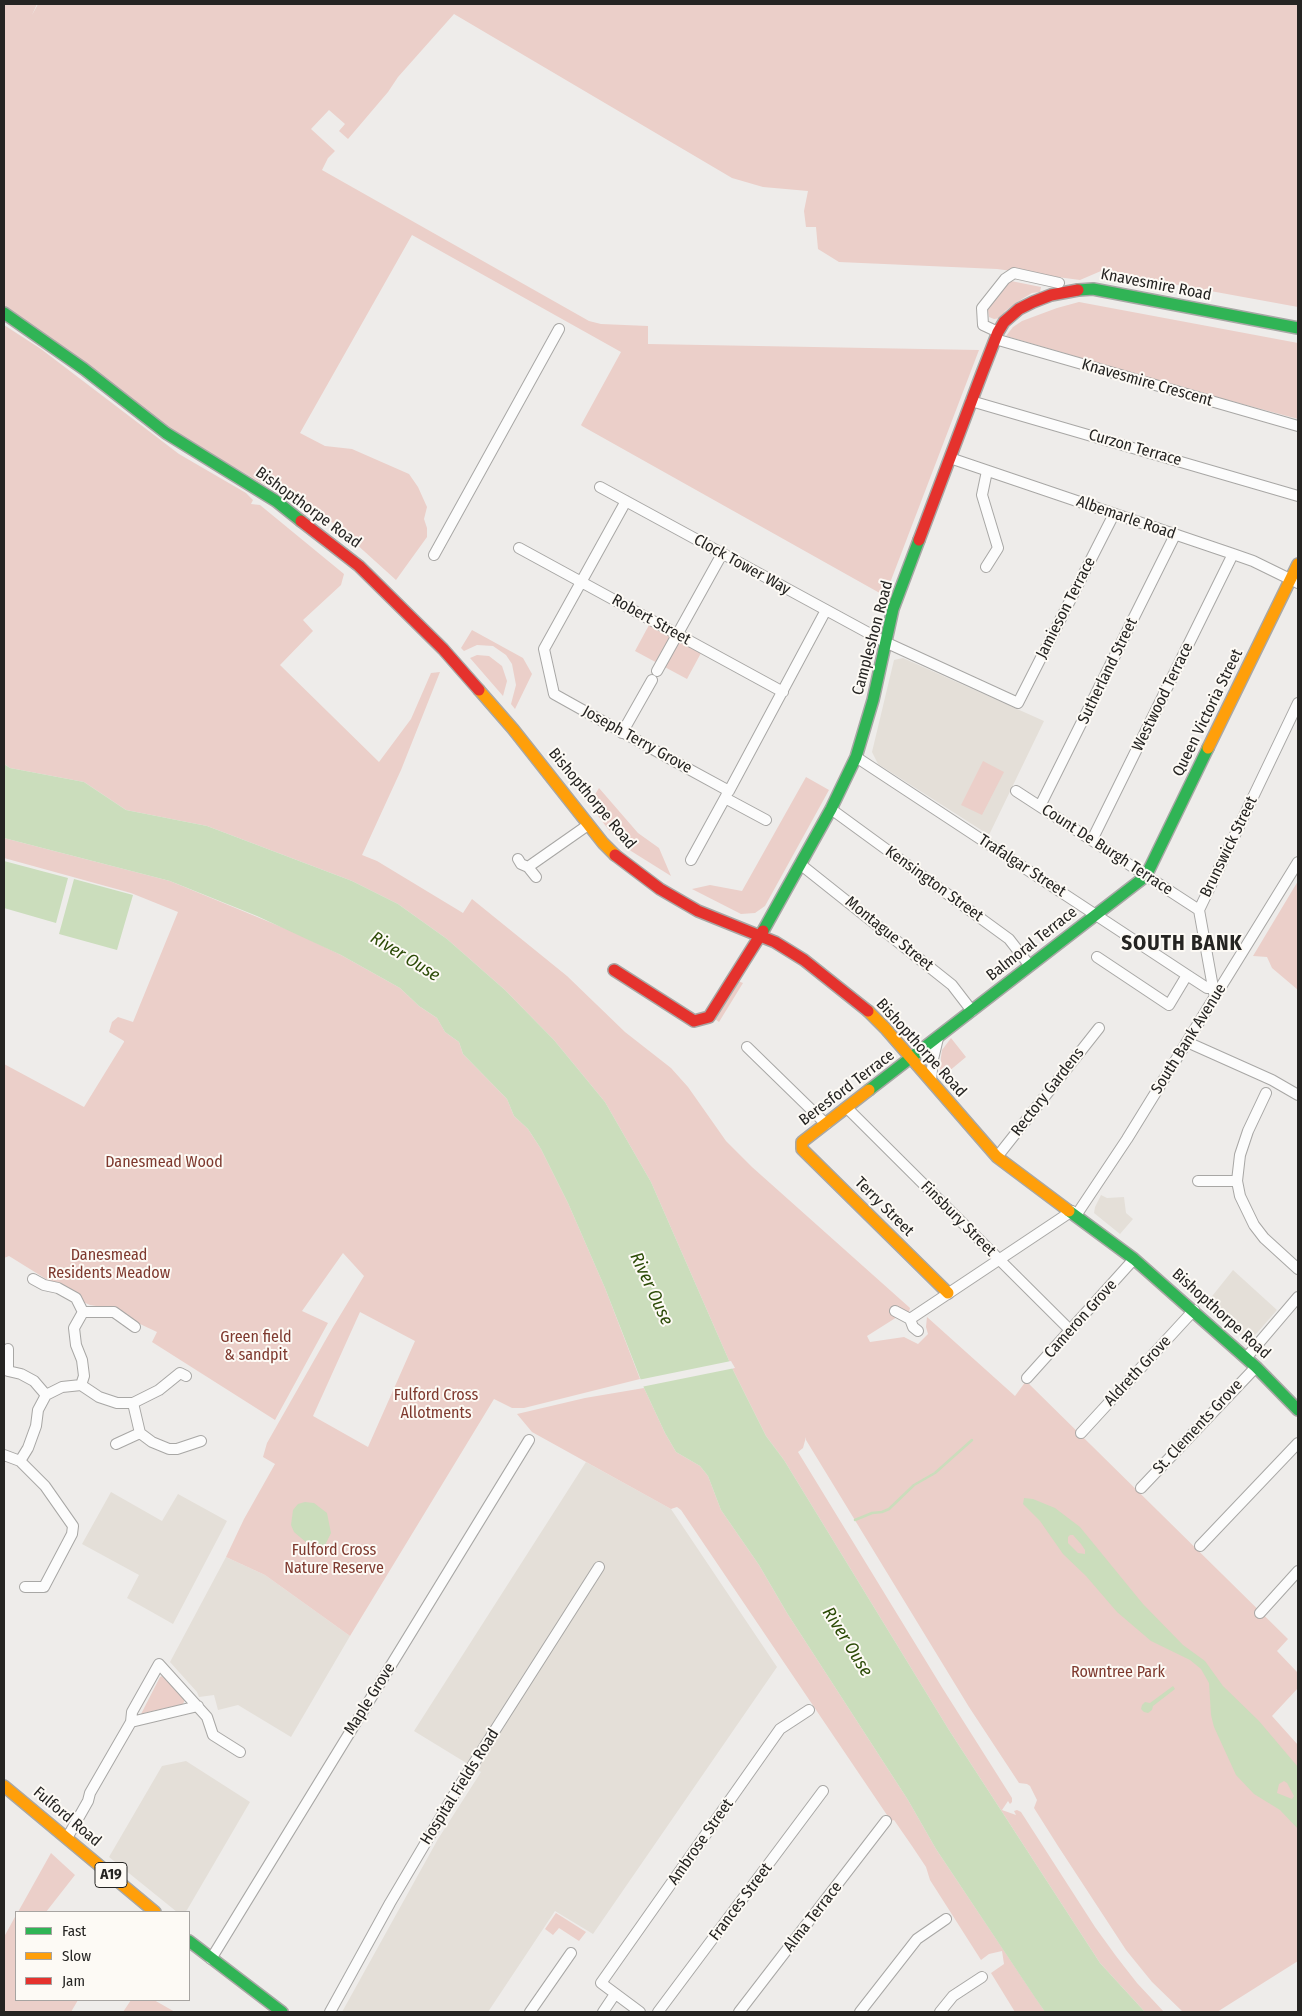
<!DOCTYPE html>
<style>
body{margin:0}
#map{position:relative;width:1302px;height:2016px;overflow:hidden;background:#eeecea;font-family:"Fira Sans Condensed",sans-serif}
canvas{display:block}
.frame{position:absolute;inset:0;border:5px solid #252422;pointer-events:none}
.legend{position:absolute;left:15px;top:1911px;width:175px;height:90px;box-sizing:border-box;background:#fdfaf5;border:1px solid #a7a4a1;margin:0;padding:6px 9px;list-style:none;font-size:15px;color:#252422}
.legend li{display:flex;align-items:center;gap:10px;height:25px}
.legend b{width:25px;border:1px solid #a7a4a1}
</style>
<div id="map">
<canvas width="1302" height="2016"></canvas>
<div class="frame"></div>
<ul class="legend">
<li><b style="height:6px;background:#30b455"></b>Fast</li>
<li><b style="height:6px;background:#ff9f0a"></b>Slow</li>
<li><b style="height:6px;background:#e5322d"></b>Jam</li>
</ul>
</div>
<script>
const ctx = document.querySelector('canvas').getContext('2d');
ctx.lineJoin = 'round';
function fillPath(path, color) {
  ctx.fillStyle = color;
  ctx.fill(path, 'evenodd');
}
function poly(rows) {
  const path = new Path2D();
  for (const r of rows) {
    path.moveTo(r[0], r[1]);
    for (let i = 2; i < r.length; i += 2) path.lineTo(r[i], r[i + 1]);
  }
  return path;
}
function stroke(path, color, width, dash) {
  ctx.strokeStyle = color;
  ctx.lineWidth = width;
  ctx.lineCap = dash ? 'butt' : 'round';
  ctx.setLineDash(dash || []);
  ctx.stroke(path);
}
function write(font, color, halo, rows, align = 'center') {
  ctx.font = font + ' "Fira Sans Condensed",sans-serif';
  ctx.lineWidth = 4;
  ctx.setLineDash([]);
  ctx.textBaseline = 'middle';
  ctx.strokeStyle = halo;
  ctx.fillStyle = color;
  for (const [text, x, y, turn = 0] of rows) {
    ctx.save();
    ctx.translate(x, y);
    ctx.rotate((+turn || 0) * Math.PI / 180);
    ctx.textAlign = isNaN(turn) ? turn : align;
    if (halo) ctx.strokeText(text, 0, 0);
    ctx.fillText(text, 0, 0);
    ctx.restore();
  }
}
const built = poly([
 [903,658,1044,721,989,835,878,764,872,752,894,660],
 [1101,1195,1107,1198,1124,1197,1126,1213,1133,1219,1120,1234,1094,1213,1095,1207],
 [1233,1270,1277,1310,1257,1333,1249,1339,1241,1336,1205,1305],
 [586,1462,671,1509,777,1667,593,1934,555,1911,488,2012,342,2012,438,1839,481,1772,414,1731],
 [111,1492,162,1521,178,1494,227,1521,173,1624,127,1598,139,1575,82,1544],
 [226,1557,265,1575,350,1636,291,1737,238,1705,218,1710,214,1695,199,1697,197,1692,170,1662],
 [186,1761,250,1802,187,1910,185,1912,177,1912,109,1857,162,1766]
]);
const green = poly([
 [4,4,37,4,32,15,38,4,1298,4,1298,307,1101,271,1080,280,997,269,839,262,818,249,816,227,806,227,804,211,808,191,763,187,732,178,454,14,398,77,388,92,348,139,339,131,345,124,329,110,311,129,335,151,328,158,322,170,589,321,601,324,648,326,648,344,979,350,885,596,582,426,581,425,621,352,412,235,300,433,325,446,352,449,409,474,418,487,427,507,424,519,427,528,427,537,396,580,333,523,276,485,275,479,270,488,181,436,4,308],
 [1011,281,1041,287,1040,292,1032,293,1022,299,1005,311,1001,318,994,319,989,317,988,310,990,303,997,294],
 [1079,302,1298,343,1298,419,1194,391,1006,336,1013,327,1022,321,1057,308],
 [4,325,41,349,179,454,246,493,253,500,251,504,260,505,344,574,341,585,303,620,313,631,280,665,379,762,411,719,431,673,440,672,401,770,362,855,377,861,463,913,472,899,567,976,625,1032,671,1068,688,1087,726,1141,752,1167,910,1308,909,1312,905,1312,867,1336,870,1342,904,1337,918,1344,928,1334,926,1327,927,1317,1015,1396,1026,1381,1288,1639,1277,1651,1298,1673,1298,1688,1272,1716,1298,1745,1298,1961,1217,2012,1183,2012,1152,1982,1126,1950,1058,1846,1034,1808,1037,1800,1030,1786,1027,1784,1019,1783,969,1707,806,1440,806,1437,803,1448,798,1452,943,1689,1012,1798,1012,1802,1010,1804,1008,1801,1002,1810,1016,1815,1014,1811,1017,1810,1021,1812,1095,1927,1116,1956,1137,1983,1164,2012,1145,2012,1100,1963,949,1730,784,1460,766,1436,734,1372,651,1182,605,1102,554,1040,505,990,447,939,398,904,352,881,207,826,126,810,84,782,10,768,4,764],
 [649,625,701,653,687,679,635,651],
 [472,630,523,658,532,674,515,709,511,704,516,685,512,664,506,655,493,646,477,645,464,651,461,648],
 [477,655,489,656,502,666,507,681,503,696,470,658],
 [983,761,1004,772,982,815,961,805],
 [806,777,829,790,765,906,755,913,741,914,692,889,710,885,742,891],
 [599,788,638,833,659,848,671,876,631,851,608,829,589,804],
 [4,838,170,881,296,933,341,955,400,988,419,1006,437,1018,445,1032,459,1042,463,1054,507,1099,514,1116,528,1129,541,1149,568,1203,605,1288,640,1379,524,1408,512,1408,494,1399,350,1636,265,1575,226,1557,244,1519,275,1464,263,1457,267,1443,333,1327,364,1276,343,1253,302,1311,328,1323,275,1420,152,1342,157,1332,140,1324,120,1310,90,1305,83,1302,9,1256,4,1258,4,1064,84,1107,124,1042,124,1041,109,1032,112,1022,118,1017,133,1022,178,912,131,893,4,858],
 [360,1312,415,1341,368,1447,313,1416],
 [1298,881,1298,990,1272,968,1267,957,1253,956],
 [738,981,743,983,719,1022,715,1019],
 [951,1038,966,1057,942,1077,940,1069,941,1057,942,1050],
 [644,1388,665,1433,676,1452,700,1466,708,1476,721,1510,759,1565,787,1613,908,1800,936,1849,1045,2012,1015,2012,991,1973,1004,1964,1002,1951,989,1954,981,1960,930,1880,926,1867,912,1846,894,1820,891,1821,889,1818,681,1510,677,1507,671,1509,532,1432,517,1414,585,1398],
 [162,1676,184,1698,184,1702,182,1706,177,1708,175,1706,144,1713,140,1716,160,1677],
 [51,1853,75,1875,46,1912,18,1912],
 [556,1913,586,1932,579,1941,559,1928,553,1935,545,1929],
 [16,1915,16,2000,78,2000,71,2012,4,2012,4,1937],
 [131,2000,154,2000,175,2012,123,2012]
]);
const water = poly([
 [4,764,10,768,84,782,126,810,207,826,352,881,398,904,447,939,505,990,554,1040,605,1102,651,1182,734,1372,766,1436,784,1460,949,1730,1100,1963,1145,2012,1045,2012,1036,1999,936,1849,908,1800,787,1613,759,1565,721,1510,708,1476,700,1466,676,1452,665,1433,644,1388,605,1288,568,1203,541,1149,528,1129,514,1116,507,1099,463,1054,459,1042,445,1032,437,1018,419,1006,400,988,341,955,257,916,170,881,4,838],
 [4,861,68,878,56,923,4,908],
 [74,879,133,895,117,950,59,934],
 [1024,1498,1033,1499,1055,1508,1080,1527,1143,1604,1183,1645,1205,1661,1223,1686,1259,1721,1298,1767,1298,1829,1280,1810,1254,1794,1236,1775,1214,1727,1211,1715,1209,1683,1201,1669,1190,1660,1151,1641,1117,1612,1086,1576,1063,1554,1040,1521,1023,1504],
 [1070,1535,1073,1535,1081,1544,1085,1550,1085,1554,1078,1553,1068,1543,1068,1537],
 [1284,1781,1287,1783,1294,1796,1292,1799,1277,1793,1279,1784],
 [305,1502,314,1503,327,1513,331,1533,325,1545,320,1547,307,1543,294,1532,291,1525,293,1510,298,1504],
 [1173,1686,1175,1689,1153,1706,1152,1710,1148,1713,1144,1712,1141,1709,1142,1705,1145,1702,1150,1703]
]);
const pier = poly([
 [731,1361,735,1368,641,1387,638,1380]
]);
const stream = poly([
 [855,1520,872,1513,882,1512,889,1509,914,1485,935,1473,972,1440]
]);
const street = poly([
 [998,332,983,325,982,308,1005,279,1014,273,1059,283],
 [995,339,1298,426],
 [971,401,1298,496],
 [950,458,1233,554,1253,561,1298,583],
 [600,487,885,642,1018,703,1114,514],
 [626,501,544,649,554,694,674,761,729,791,826,610],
 [519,548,783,692],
 [434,555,559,329],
 [986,567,998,548,982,495,987,471],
 [657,671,722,554],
 [622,733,652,680],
 [856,757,1187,975,1207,988,1213,987],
 [1016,791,1199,910],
 [728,792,725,798,766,820],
 [1040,806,1175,535],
 [831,809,1009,939,1030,966],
 [1092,840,1233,554],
 [518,859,521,864,528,867],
 [691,860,725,798],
 [800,864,952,985,972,1011],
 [536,877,528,867,588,825],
 [1097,957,1169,1005,1187,975],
 [1214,993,1199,910,1298,703],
 [1187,1042,1272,1080,1298,1095],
 [747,1047,826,1124],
 [931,1080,933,1059,938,1038],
 [1266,1093,1248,1131,1240,1155,1237,1181,1240,1196,1254,1225,1264,1238,1298,1269],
 [847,1108,1070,1330],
 [997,1157,1099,1028],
 [1198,1181,1237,1181],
 [1077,1214,1127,1139,1298,862],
 [33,1279,44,1285,58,1288,76,1298,83,1312],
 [895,1311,910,1319,913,1327,918,1331],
 [910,1319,1072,1211],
 [8,1349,8,1371,21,1374,34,1381,46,1395],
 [1246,1358,1298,1297],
 [1027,1378,1134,1259],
 [81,1385,84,1376,82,1360,76,1345,74,1328,83,1312,114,1312,135,1327],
 [133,1403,140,1433,152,1442,169,1449,177,1449,201,1441],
 [1081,1433,1194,1310],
 [116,1444,140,1433],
 [4,1455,20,1461,45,1486,73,1526,72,1534,44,1587,25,1587],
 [20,1461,28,1448,36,1426,38,1410,46,1395,62,1387,81,1385,99,1397,117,1403,133,1403,159,1390,180,1373,186,1376],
 [1141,1488,1256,1367],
 [1200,1546,1298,1443],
 [1260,1613,1298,1571],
 [131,1722,198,1706],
 [67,1838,88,1801,90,1793,131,1722,132,1712,159,1664,207,1717,213,1735,240,1752],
 [211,1959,529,1440],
 [330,2012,390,1903,455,1793,599,1567],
 [530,2012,571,1953],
 [603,2012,615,1994],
 [640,2012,601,1983,780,1729,809,1710],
 [658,2012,823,1791],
 [739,2012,886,1821],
 [860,2012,917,1939,946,1919],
 [940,2012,953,1996,982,1977]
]);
const fast = poly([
 [1078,290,1093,289,1298,328],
 [4,313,84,369,166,433,276,501,301,521],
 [763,931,831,809,856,757,873,700,893,609,919,540],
 [869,1090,1146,876,1208,748],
 [1069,1211,1134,1259,1256,1367,1298,1410],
 [189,1941,282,2012]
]);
const slow = poly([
 [479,690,513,729,603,843,615,855],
 [1208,748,1298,564],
 [868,1011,885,1028,997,1157,1069,1211],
 [869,1090,802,1142,802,1149,948,1293],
 [4,1786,155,1912]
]);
const jam = poly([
 [301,521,359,566,443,649,479,690],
 [919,540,982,373,998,332,1004,322,1019,309,1033,302,1051,295,1078,290],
 [615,855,660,889,698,911,775,942,804,960,868,1011],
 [614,970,694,1021,709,1017,763,931]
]);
const shields = [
 [111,1875,32]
];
const shieldNames = [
 ["A19",111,1875]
];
const streetNames = [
 ["Knavesmire Road",1156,285,11],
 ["Knavesmire Crescent",1147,383,16],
 ["Curzon Terrace",1135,448,16],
 ["Bishopthorpe Road",308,508,36],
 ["Albemarle Road",1126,518,19],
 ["Clock Tower Way",742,565,29],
 ["Jamieson Terrace",1066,608,-63],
 ["Robert Street",651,620,29],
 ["Campleshon Road",873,638,-75],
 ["Sutherland Street",1108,671,-64],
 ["Westwood Terrace",1163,697,-64],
 ["Queen Victoria Street",1208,713,-64],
 ["Joseph Terry Grove",637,740,29],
 ["Bishopthorpe Road",592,799,50],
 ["Brunswick Street",1229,847,-64],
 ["Count De Burgh Terrace",1107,850,33],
 ["Trafalgar Street",1022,866,33],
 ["Kensington Street",934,884,36],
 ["Montague Street",889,934,39],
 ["Balmoral Terrace",1032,944,-38],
 ["South Bank Avenue",1189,1039,-58],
 ["Bishopthorpe Road",921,1048,48],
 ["Beresford Terrace",847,1088,-37],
 ["Rectory Gardens",1048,1092,-52],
 ["Terry Street",884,1207,45],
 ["Finsbury Street",958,1219,45],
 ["Bishopthorpe Road",1221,1314,42],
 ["Cameron Grove",1081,1319,-48],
 ["Aldreth Grove",1138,1371,-47],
 ["St. Clements Grove",1198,1427,-47],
 ["Maple Grove",370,1699,-58],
 ["Hospital Fields Road",460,1787,-58],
 ["Fulford Road",67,1817,40],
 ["Ambrose Street",701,1842,-55],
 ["Frances Street",741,1902,-53],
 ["Alma Terrace",813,1917,-52]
];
const parkNames = [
 ["Danesmead Wood",164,1163],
 ["Danesmead",109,1256],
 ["Residents Meadow",109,1274],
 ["Green field",256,1338],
 ["& sandpit",256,1356],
 ["Fulford Cross",436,1396],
 ["Allotments",436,1414],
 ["Fulford Cross",334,1551],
 ["Nature Reserve",334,1569],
 ["Rowntree Park",1118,1673]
];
const waterNames = [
 ["River Ouse",405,957,32],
 ["River Ouse",651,1289,65],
 ["River Ouse",847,1642,58]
];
const districtNames = [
 ["SOUTH BANK",1182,944]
];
fillPath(built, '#e4dfd8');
fillPath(green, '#ebcfc9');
fillPath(water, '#cbddbc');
fillPath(pier, '#eeecea');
stroke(stream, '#cbddbc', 2.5);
stroke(street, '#a8a7a5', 12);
stroke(fast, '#a8a7a5', 14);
stroke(slow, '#a8a7a5', 14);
stroke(jam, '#a8a7a5', 14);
stroke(street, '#fcfcfc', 10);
stroke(fast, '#30b455', 11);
stroke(slow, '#ff9f0a', 11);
stroke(jam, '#e5322d', 11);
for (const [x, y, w] of shields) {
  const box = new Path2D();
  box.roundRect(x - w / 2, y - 12.5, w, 25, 4);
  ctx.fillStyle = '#fdfaf5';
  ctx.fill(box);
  stroke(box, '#252422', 1);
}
write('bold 15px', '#252422', null, shieldNames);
write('16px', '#252422', '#fdfaf5', streetNames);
write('16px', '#7e392e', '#fdfaf5', parkNames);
write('italic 18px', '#2c4b07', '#fdfaf5', waterNames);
ctx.letterSpacing = '1px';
write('bold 21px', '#252422', '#fdfaf5', districtNames);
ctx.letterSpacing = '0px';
</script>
